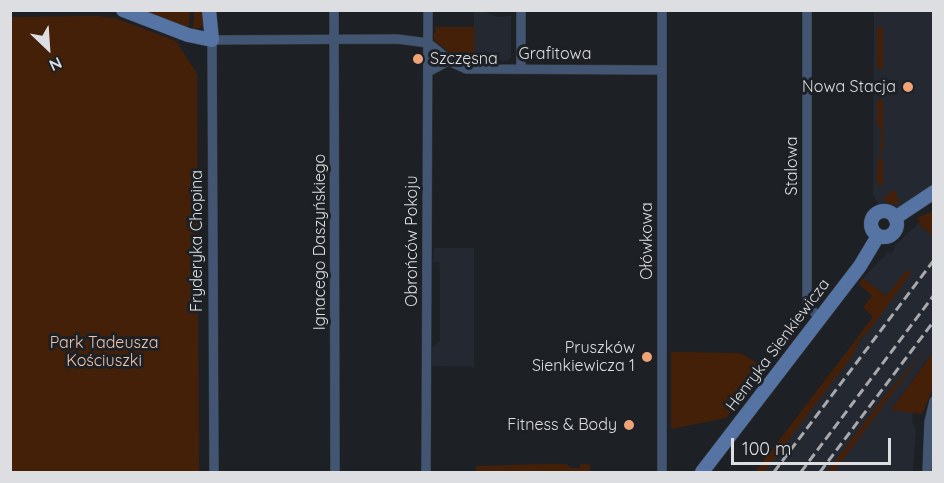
<!DOCTYPE html>
<meta charset="utf-8">
<style>
body{margin:0}
#map{position:relative;width:944px;height:483px;overflow:hidden;background:#1d2024;font-family:Quicksand,sans-serif}
canvas{display:block}
.frame{position:absolute;inset:0;border:12px solid #dddee1;pointer-events:none}
.north{position:absolute;left:18px;top:18px;width:60px;height:60px;-webkit-text-stroke:4px #1d2024;paint-order:stroke;rotate:155deg;font-size:16px;font-weight:700;line-height:24px;text-align:center;color:#dddee1}
.north::after{content:'';display:block;margin:auto;width:21px;height:27px;background:#dddee1;clip-path:polygon(50% 0,100% 100%,50% 72%,0 100%)}
.scale{position:absolute;left:731px;top:438px;width:160px;height:27px;box-sizing:border-box;border:3px solid #dddee1;border-top:0;padding-left:8px;font-size:18px;line-height:21px;white-space:nowrap;color:#dddee1;-webkit-text-stroke:4px #1d2024;paint-order:stroke}
</style>
<div id="map">
<canvas width="944" height="483"></canvas>
<div class="frame"></div>
<div class="north">N</div>
<div class="scale">100 m</div>
</div>
<script>
const ctx = document.querySelector('canvas').getContext('2d');
ctx.lineJoin = 'round';
function fillPath(path, color) {
  ctx.fillStyle = color;
  ctx.fill(path, 'evenodd');
}
function poly(rows) {
  const path = new Path2D();
  for (const r of rows) {
    if (r.length === 3) {
      path.moveTo(r[0] + r[2], r[1]);
      path.arc(r[0], r[1], r[2], 0, 2 * Math.PI);
      continue;
    }
    path.moveTo(r[0], r[1]);
    for (let i = 2; i < r.length; i += 2) path.lineTo(r[i], r[i + 1]);
  }
  return path;
}
function stroke(path, color, width, dash) {
  ctx.strokeStyle = color;
  ctx.lineWidth = width;
  ctx.lineCap = dash ? 'butt' : 'round';
  ctx.setLineDash(dash || []);
  ctx.stroke(path);
}
function write(font, color, halo, rows, align = 'center') {
  ctx.font = font + ' Quicksand,sans-serif';
  ctx.lineWidth = 6;
  ctx.setLineDash([]);
  ctx.textBaseline = 'middle';
  ctx.strokeStyle = halo;
  ctx.fillStyle = color;
  for (const [text, x, y, turn = 0] of rows) {
    ctx.save();
    ctx.translate(x, y);
    ctx.rotate((+turn || 0) * Math.PI / 180);
    ctx.textAlign = isNaN(turn) ? turn : align;
    if (halo) ctx.strokeText(text, 0, 0);
    ctx.fillText(text, 0, 0);
    ctx.restore();
  }
}
const built = poly([
 [474,11,483,11,498,17,511,16,511,58,507,61,474,61],
 [874,11,933,11,933,187,897,210,892,211,879,205,873,194],
 [918,224,931,234,933,232,933,352,891,410,913,412,912,423,916,429,913,472,757,472,875,314,886,296,863,278,888,252,891,254,895,248,894,246],
 [434,248,474,248,474,367,432,366,432,347,440,341,440,274,439,262,433,262]
]);
const green = poly([
 [141,11,190,11,189,25,187,28],
 [194,11,205,11,203,26,193,30],
 [98,16,115,18,176,41,197,74,199,472,11,472,11,17],
 [435,27,474,27,474,61,469,61,469,64,461,61,435,41,433,33,436,33],
 [877,27,883,28,883,69,881,69,877,68],
 [877,99,883,100,883,151,880,151,881,130,877,124],
 [880,152,881,152,881,159,883,159,883,186,877,184,877,167],
 [891,191,896,192,899,204,890,204,883,200],
 [933,211,933,236,918,224,920,221,917,218],
 [907,270,911,273,869,331,861,338,853,355,764,472,755,472,873,317,863,307,872,296,859,284,863,278,886,296],
 [671,352,741,353,764,367,726,418,671,429],
 [923,352,834,472,827,472,883,398],
 [933,352,933,388,922,414,891,410],
 [542,464,567,464,570,468,580,468,581,464,590,464,590,472,475,472,477,466]
]);
const street = poly([
 [334,10,335,472],
 [521,10,521,69],
 [662,10,662,472],
 [807,10,807,302,809,307,819,317],
 [428,72,450,60],
 [214,472,212,40,397,39,428,43,453,63,466,69,662,70],
 [426,472,428,10],
 [927,472,929,422,934,401]
]);
const secondary = poly([
 [123,10,188,35,212,40,209,10],
 [884,224,13],
 [895,218,934,192],
 [702,472,860,266,878,236]
]);
const rail = poly([
 [774,472,934,260],
 [801,472,934,295],
 [820,472,934,321]
]);
const markers = [
 [418,59,6,"#efa377"],
 [908,87,6,"#efa377"],
 [647,357,6,"#efa377"],
 [629,425,6,"#efa377"]
];
const streetNames = [
 ["Grafitowa",555,54],
 ["Stalowa",792,166,-90],
 ["Fryderyka Chopina",197,241,-90],
 ["Obrońców Pokoju",412,241,-90],
 ["Ołówkowa",647,241,-90],
 ["Ignacego Daszyńskiego",320,242,-90],
 ["Henryka Sienkiewicza",778,345,-53]
];
const poiNames = [
 ["Szczęsna",430,59,"left"],
 ["Nowa Stacja",896,87],
 ["Pruszków",635,348],
 ["Sienkiewicza 1",635,366],
 ["Fitness & Body",617,425]
];
const parkNames = [
 ["Park Tadeusza",104,343],
 ["Kościuszki",104,361]
];
fillPath(built, '#232831');
fillPath(green, '#452009');
stroke(street, '#383b3e', 10);
stroke(secondary, '#383b3e', 15);
stroke(street, '#425673', 9);
stroke(secondary, '#5574a3', 14);
stroke(rail, '#a8a9ad', 3, [9, 4.5]);
for (const [x, y, r, color] of markers) {
  const dot = new Path2D();
  dot.arc(x, y, r, 0, 2 * Math.PI);
  ctx.fillStyle = color;
  ctx.fill(dot);
  stroke(dot, '#1d2024', 2);
}
write('16px', '#dddee1', '#1d2024', streetNames);
write('16px', '#dddee1', '#1d2024', poiNames, 'right');
write('16px', '#f1c4ac', '#1d2024', parkNames);
</script>
